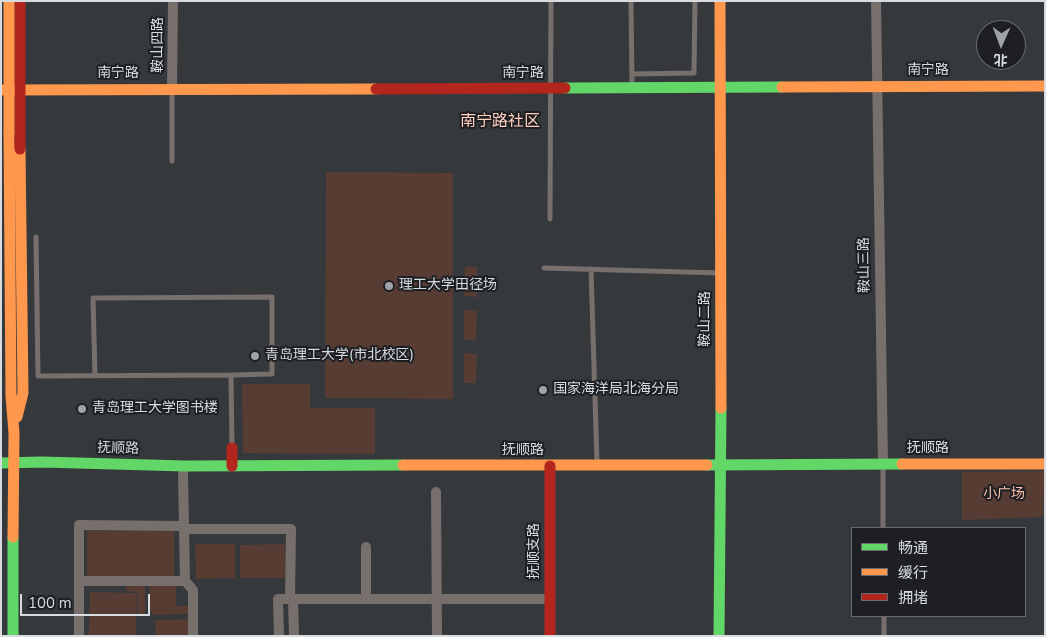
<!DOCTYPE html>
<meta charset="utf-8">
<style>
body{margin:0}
#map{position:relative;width:1046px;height:637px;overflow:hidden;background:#35393c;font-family:"Nunito Sans","Noto Sans SC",sans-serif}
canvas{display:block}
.frame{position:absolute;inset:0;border:2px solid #d8dce1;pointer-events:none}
.legend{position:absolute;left:851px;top:527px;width:175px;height:90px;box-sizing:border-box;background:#1d1f23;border:1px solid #686b6f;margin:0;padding:6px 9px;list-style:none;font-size:15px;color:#d8dce1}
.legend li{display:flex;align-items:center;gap:10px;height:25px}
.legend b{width:25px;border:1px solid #686b6f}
.north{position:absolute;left:976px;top:20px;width:50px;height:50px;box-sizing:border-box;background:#1d1f23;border:1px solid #686b6f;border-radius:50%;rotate:182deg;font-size:14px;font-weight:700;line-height:20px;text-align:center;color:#d8dce1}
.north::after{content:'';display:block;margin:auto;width:18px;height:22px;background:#9fa3a7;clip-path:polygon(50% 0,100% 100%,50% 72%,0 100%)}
.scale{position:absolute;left:20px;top:594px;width:130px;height:22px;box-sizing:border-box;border:2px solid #d8dce1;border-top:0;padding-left:6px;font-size:15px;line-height:18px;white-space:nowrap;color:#d8dce1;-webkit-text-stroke:4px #1d1f23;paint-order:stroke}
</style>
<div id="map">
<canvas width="1046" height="637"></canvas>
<div class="frame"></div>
<ul class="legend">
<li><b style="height:6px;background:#63d668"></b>畅通</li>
<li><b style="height:6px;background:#ff974d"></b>缓行</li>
<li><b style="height:6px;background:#b3261e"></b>拥堵</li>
</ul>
<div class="north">北</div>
<div class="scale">100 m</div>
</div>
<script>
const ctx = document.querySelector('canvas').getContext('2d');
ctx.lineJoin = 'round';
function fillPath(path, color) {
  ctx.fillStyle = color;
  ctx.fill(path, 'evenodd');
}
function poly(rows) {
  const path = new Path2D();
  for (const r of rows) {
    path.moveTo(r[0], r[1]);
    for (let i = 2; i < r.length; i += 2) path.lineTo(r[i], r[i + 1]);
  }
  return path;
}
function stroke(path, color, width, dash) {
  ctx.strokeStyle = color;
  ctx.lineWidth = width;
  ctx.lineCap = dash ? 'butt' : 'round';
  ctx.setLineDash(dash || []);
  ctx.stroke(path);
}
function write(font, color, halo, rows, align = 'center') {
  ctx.font = font + ' "Nunito Sans","Noto Sans SC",sans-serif';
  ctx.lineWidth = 4;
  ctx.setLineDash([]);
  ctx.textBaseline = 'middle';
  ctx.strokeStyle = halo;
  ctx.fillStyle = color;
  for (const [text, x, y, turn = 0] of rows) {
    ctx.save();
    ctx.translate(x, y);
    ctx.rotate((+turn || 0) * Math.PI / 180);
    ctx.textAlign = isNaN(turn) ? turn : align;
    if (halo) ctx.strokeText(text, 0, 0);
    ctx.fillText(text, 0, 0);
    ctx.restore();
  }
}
const green = poly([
 [326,172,453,173,453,399,325,398],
 [465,267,477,267,477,297,464,296],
 [464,310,477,311,476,340,464,340],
 [464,353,477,354,476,383,464,383],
 [242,384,310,384,310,408,375,408,375,454,243,453],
 [1045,471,1043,517,962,520,962,472],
 [174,530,174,577,87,578,87,531],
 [195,544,235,544,235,578,196,579],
 [285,544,285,578,240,578,240,545],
 [126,585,145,585,145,615,138,615,138,592,126,591],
 [176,585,176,606,192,606,192,614,154,615,150,610,149,586],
 [90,592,137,593,136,636,89,635],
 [192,619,192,636,156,636,155,620]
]);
const lane = poly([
 [631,1,632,85],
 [632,74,694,73,695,1],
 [172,161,172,92],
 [550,219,551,1],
 [36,237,38,376,231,375,232,448],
 [544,268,720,273],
 [591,269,597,463],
 [95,376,93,298,272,297,272,374,231,375],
 [883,465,883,528],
 [884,616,884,636]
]);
const street = poly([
 [876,1,883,465],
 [172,89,173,1],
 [183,473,185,581,193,590,193,636],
 [436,492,437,636],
 [184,529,291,529,290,599,278,599,279,636],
 [366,547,366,599],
 [79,581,79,525,183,526],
 [290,599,550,599],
 [293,599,294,636],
 [79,636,79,581,185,581]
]);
const fast = poly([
 [565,88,782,87],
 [1,463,42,462,185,466,403,465],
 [707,465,902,464],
 [13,636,13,537],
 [719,636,721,408]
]);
const slow = poly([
 [720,1,721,408],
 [782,87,1045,86],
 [1,90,376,89],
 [9,133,11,396,14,433,13,537],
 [17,417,23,393,20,149],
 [902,464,1045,464],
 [403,465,707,465]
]);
const jam = poly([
 [376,89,565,88],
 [20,149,20,1],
 [232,448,232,466],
 [550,466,550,636]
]);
const slowBridge = poly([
 [9,1,9,133]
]);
const markers = [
 [389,286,5,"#9fa3a7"],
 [255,356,5,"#9fa3a7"],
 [543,390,5,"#9fa3a7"],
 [82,409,5,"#9fa3a7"]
];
const streetNames = [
 ["鞍山四路",159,45,-90],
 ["南宁路",928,71],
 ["南宁路",118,74],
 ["南宁路",523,74],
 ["鞍山三路",865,265,-91],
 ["鞍山二路",706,319,-90],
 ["抚顺路",118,449,2],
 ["抚顺路",928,449],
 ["抚顺路",523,451],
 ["抚顺支路",535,551,-90]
];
const poiNames = [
 ["理工大学田径场",399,286],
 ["青岛理工大学(市北校区)",265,356],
 ["国家海洋局北海分局",553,390],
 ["青岛理工大学图书楼",92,409]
];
const parkNames = [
 ["小广场",1004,495]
];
const quarterNames = [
 ["南宁路社区",500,122]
];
fillPath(green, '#573c34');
stroke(lane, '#776f6c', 5);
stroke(street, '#776f6c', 10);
stroke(fast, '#63d668', 11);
stroke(slow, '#ff974d', 11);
stroke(jam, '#b3261e', 11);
stroke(slowBridge, '#ff974d', 11);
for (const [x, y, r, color] of markers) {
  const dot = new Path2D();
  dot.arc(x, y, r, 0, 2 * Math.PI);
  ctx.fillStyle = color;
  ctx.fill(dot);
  stroke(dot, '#1d1f23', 2);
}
write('14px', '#d8dce1', '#1d1f23', streetNames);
write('14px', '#d8dce1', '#1d1f23', poiNames, 'left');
write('14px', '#fcbfab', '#1d1f23', parkNames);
write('16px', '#ffcebe', '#1d1f23', quarterNames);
</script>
